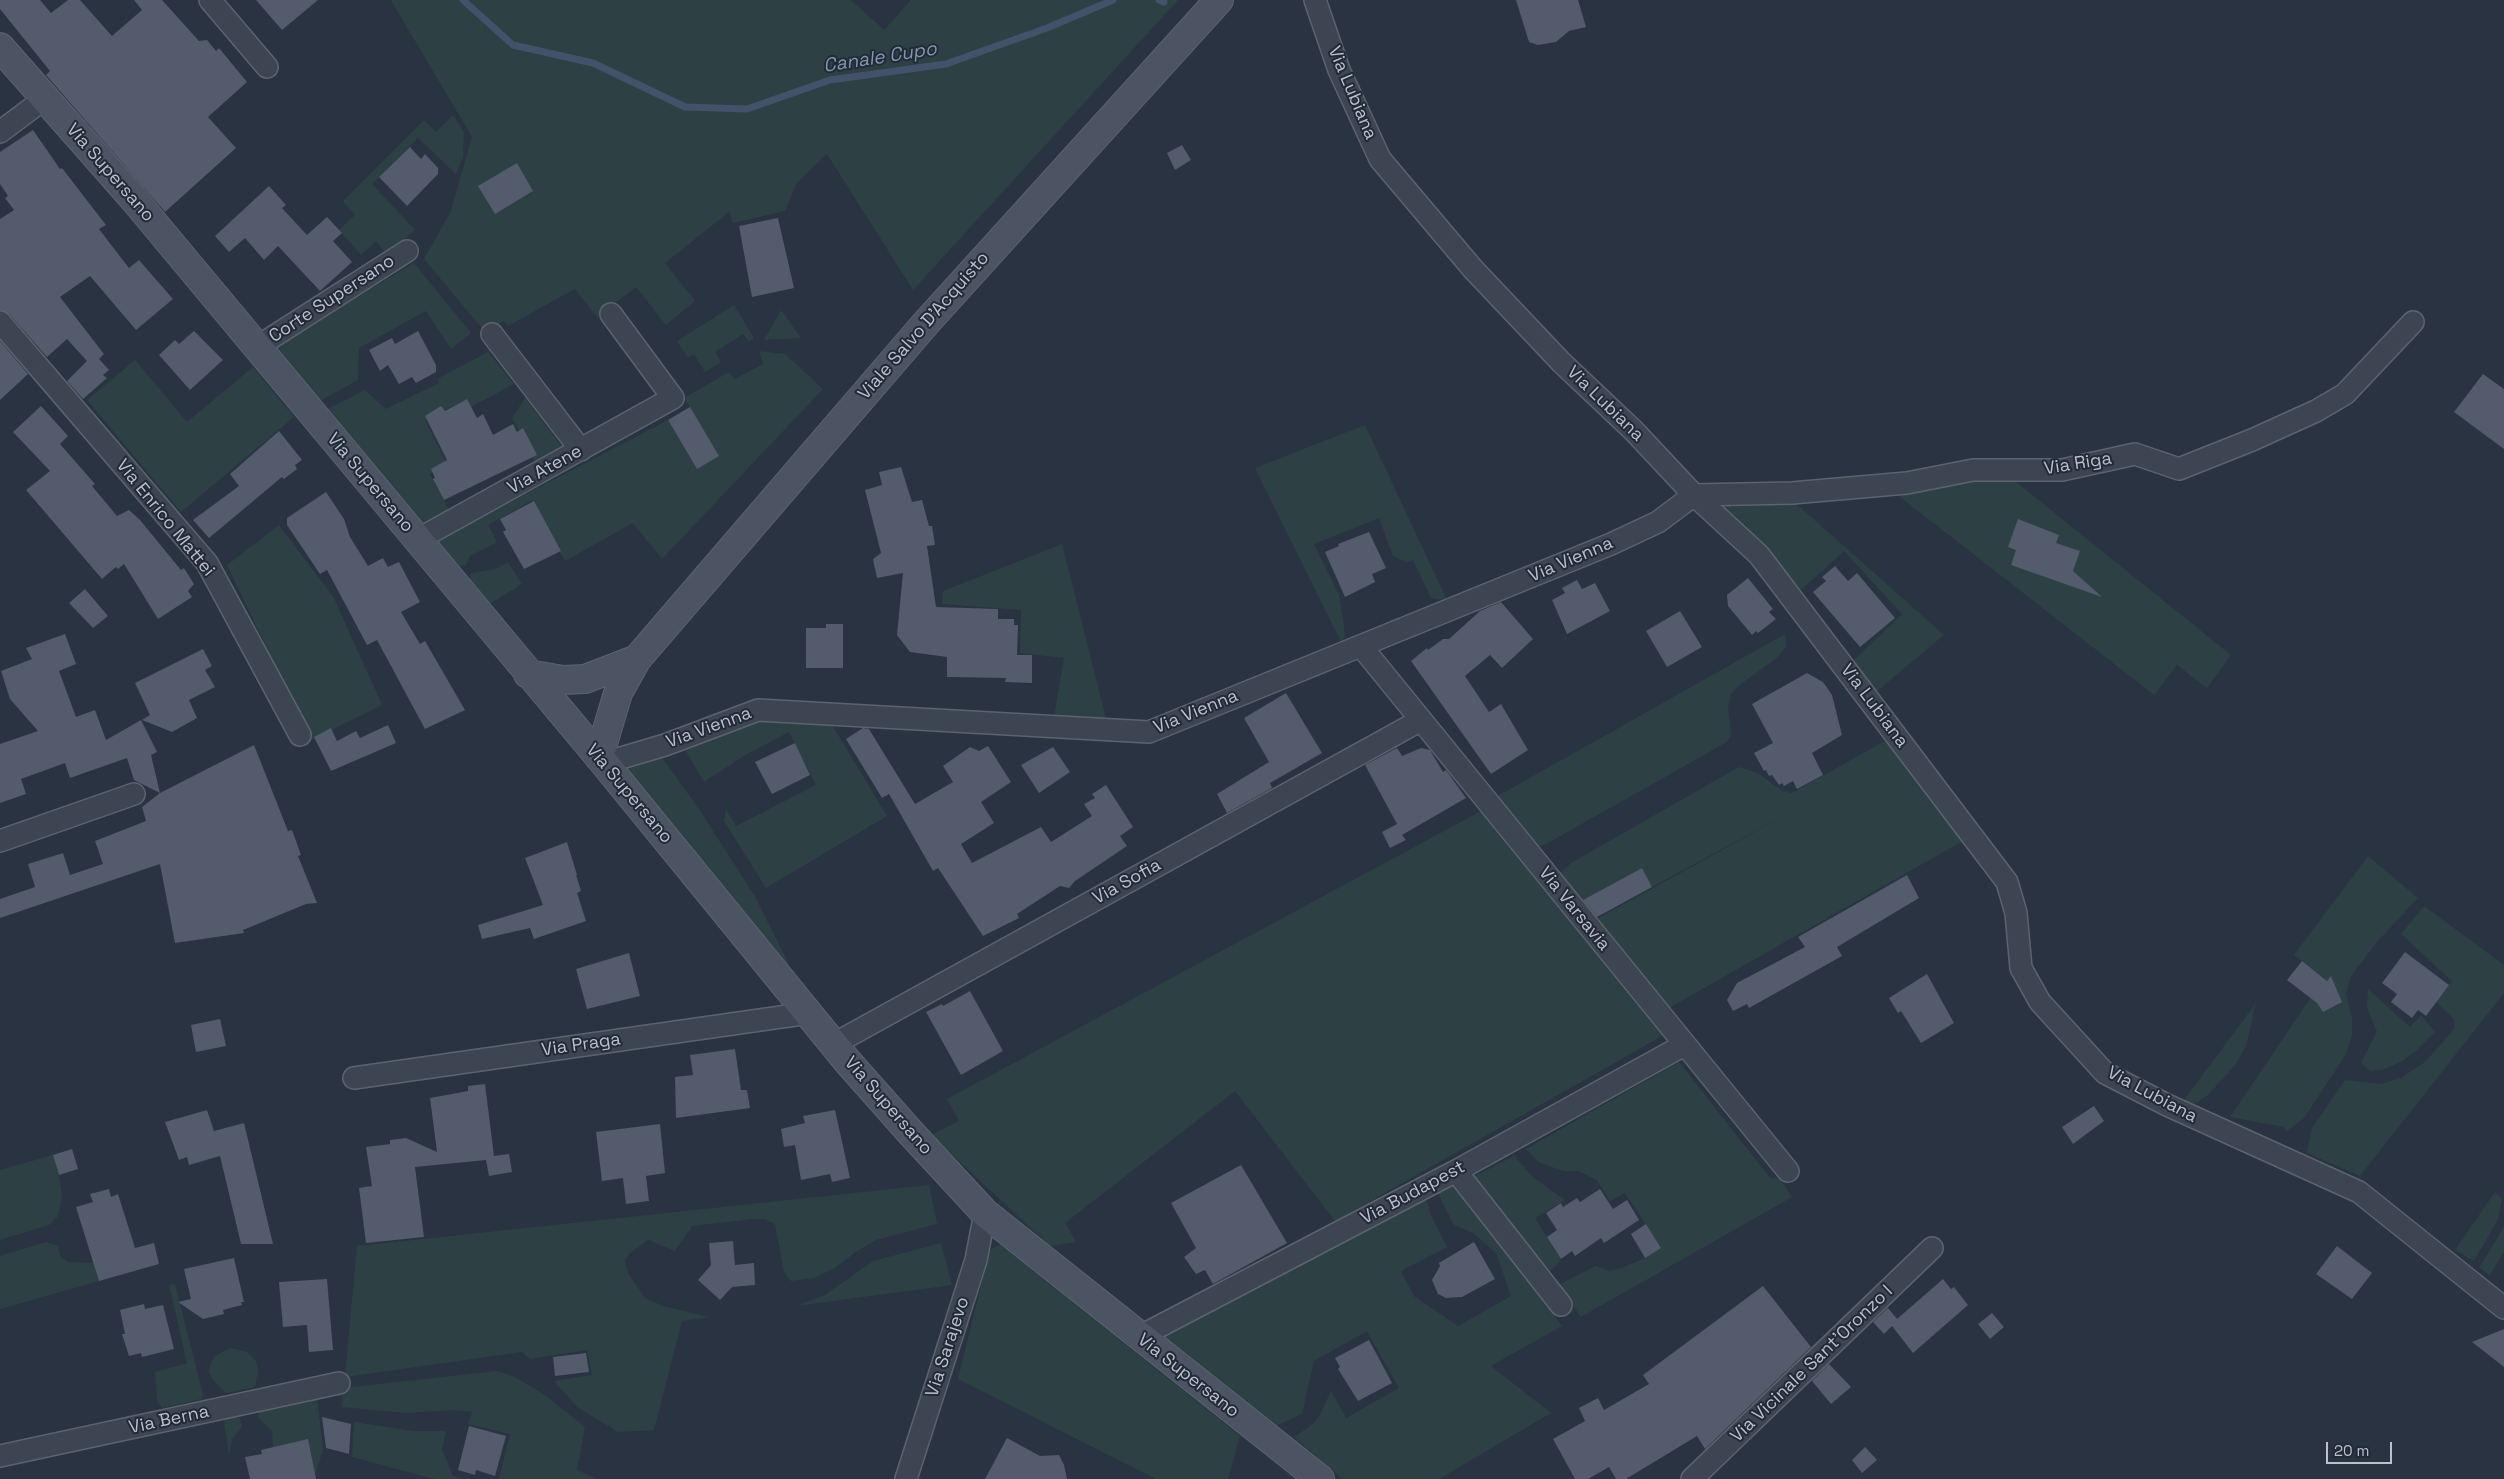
<!DOCTYPE html>
<style>
body{margin:0}
#map{position:relative;width:2504px;height:1479px;overflow:hidden;background:#2a3342;font-family:"Space Grotesk",sans-serif}
canvas{display:block}
.scale{position:absolute;left:2326px;top:1442px;width:66px;height:22px;box-sizing:border-box;border:2px solid #bbc0cb;border-top:0;padding-left:6px;font-size:15px;line-height:18px;white-space:nowrap;color:#bbc0cb;-webkit-text-stroke:4px #222a37;paint-order:stroke}
</style>
<div id="map">
<canvas width="2504" height="1479"></canvas>
<div class="scale">20 m</div>
</div>
<script>
const ctx = document.querySelector('canvas').getContext('2d');
ctx.lineJoin = 'round';
function fillPath(path, color) {
  ctx.fillStyle = color;
  ctx.fill(path, 'evenodd');
}
function poly(rows) {
  const path = new Path2D();
  for (const r of rows) {
    path.moveTo(r[0], r[1]);
    for (let i = 2; i < r.length; i += 2) path.lineTo(r[i], r[i + 1]);
  }
  return path;
}
function stroke(path, color, width, dash) {
  ctx.strokeStyle = color;
  ctx.lineWidth = width;
  ctx.lineCap = dash ? 'butt' : 'round';
  ctx.setLineDash(dash || []);
  ctx.stroke(path);
}
function write(font, color, halo, rows, align = 'center') {
  ctx.font = font + ' "Space Grotesk",sans-serif';
  ctx.lineWidth = 4;
  ctx.setLineDash([]);
  ctx.textBaseline = 'middle';
  ctx.strokeStyle = halo;
  ctx.fillStyle = color;
  for (const [text, x, y, turn = 0] of rows) {
    ctx.save();
    ctx.translate(x, y);
    ctx.rotate((+turn || 0) * Math.PI / 180);
    ctx.textAlign = isNaN(turn) ? turn : align;
    if (halo) ctx.strokeText(text, 0, 0);
    ctx.fillText(text, 0, 0);
    ctx.restore();
  }
}
const green = poly([
 [391,0,851,0,884,30,911,0,1178,0,913,290,827,154,796,184,785,211,733,223,729,212,665,263,695,301,666,325,636,287,597,317,575,289,508,326,504,321,484,331,424,259,450,213,472,137],
 [453,115,464,132,463,157,456,174,418,138,372,184,415,230,387,255,376,241,361,255,339,230,355,215,343,201,424,120,436,132],
 [414,263,471,333,451,349,426,311,359,348,358,380,320,401,276,346],
 [734,305,754,338,749,342,743,334,715,352,721,362,705,372,694,354,688,358,677,341],
 [781,310,801,338,764,340],
 [759,351,785,354,823,389,662,559,633,523,565,561,531,501,488,525,497,542,470,556,466,565,455,567,434,542,668,420,697,469,690,407,684,398,729,372,735,379,763,364],
 [488,352,514,384,469,408,465,400,425,420,447,464,430,474,449,510,418,528,326,410,365,390,386,409,439,383,437,379],
 [135,360,187,422,253,367,294,417,181,512,87,400],
 [525,398,563,448,536,464,512,418],
 [1365,425,1447,600,1431,598,1413,560,1406,562,1393,556,1379,518,1314,544,1339,595,1345,634,1342,644,1255,468],
 [1971,476,2010,477,2231,655,2207,688,2177,665,2154,695,1895,493],
 [1792,500,1944,635,1877,691,1853,661,1902,614,1844,551,1801,590,1758,539,1717,501],
 [279,525,334,598,382,705,311,740,227,565],
 [1062,544,1107,722,1054,717,1064,658,1020,653,1021,610,942,604,943,591],
 [508,562,522,584,486,606,469,588,471,573,496,569],
 [1785,634,1786,646,1778,657,1737,687,1731,694,1728,707,1731,735,1727,742,1548,843,1538,847,1496,797],
 [752,720,831,723,887,816,766,888,724,821,726,809,736,826,816,785,789,732,747,754,704,782,685,750],
 [1883,742,1888,742,1968,838,1669,1008,1595,920,1802,806,1652,887,1642,868,1581,901,1558,875,1571,863,1739,767,1758,773,1782,791,1792,793],
 [661,756,701,812,754,895,789,964,787,972,621,765],
 [1483,810,1664,1035,1335,1221,1235,1091,1065,1223,1076,1242,1050,1246,931,1135,959,1121,947,1099],
 [2368,856,2418,898,2377,942,2351,976,2346,994,2352,1019,2352,1036,2345,1056,2304,1118,2286,1132,2284,1127,2230,1117,2324,978,2294,955],
 [2424,906,2504,965,2504,993,2360,1176,2307,1153,2312,1128,2345,1080,2382,1084,2402,1077,2425,1062,2454,1029,2454,1019,2434,1000,2452,981,2401,934],
 [2368,989,2410,1027,2421,1015,2435,1032,2417,1050,2402,1061,2385,1069,2370,1071,2361,1062,2377,1032,2367,1008],
 [2256,1003,2246,1046,2236,1064,2208,1095,2194,1104,2184,1100],
 [1679,1062,1770,1178,1780,1179,1792,1197,1581,1317,1558,1285,1596,1266,1610,1271,1622,1268,1645,1258,1661,1247,1625,1193,1610,1201,1597,1180,1578,1171,1563,1171,1538,1162,1526,1149],
 [53,1155,59,1175,62,1195,58,1216,49,1225,0,1240,0,1170],
 [1514,1156,1533,1177,1565,1200,1535,1218,1561,1260,1548,1274,1473,1177],
 [1452,1181,1562,1326,1491,1366,1551,1413,1439,1479,1343,1479,1294,1437,1313,1424,1320,1414,1331,1391,1346,1418,1399,1388,1367,1331,1314,1361,1302,1414,1276,1426,1163,1335,1425,1195,1431,1216,1447,1247,1401,1271,1414,1296,1458,1326,1511,1296,1496,1253,1473,1233,1454,1225,1436,1190],
 [929,1185,937,1224,876,1240,857,1251,835,1268,814,1278,791,1281,784,1272,775,1224,764,1219,753,1219,692,1226,675,1251,648,1240,629,1254,625,1261,628,1273,645,1298,663,1306,709,1317,682,1321,654,1430,618,1432,577,1407,554,1381,592,1375,587,1350,530,1359,522,1352,345,1377,357,1246],
 [2495,1192,2502,1199,2498,1219,2474,1261,2455,1250],
 [2504,1227,2504,1252,2490,1275,2479,1268],
 [46,1242,58,1246,60,1256,68,1262,94,1263,99,1281,0,1309,0,1256],
 [941,1243,952,1285,796,1306,825,1295,873,1261],
 [1000,1244,1240,1436,1228,1479,1156,1479,958,1379,990,1250],
 [175,1284,203,1395,201,1399,162,1408,157,1401,155,1372,187,1363,169,1285],
 [230,1348,247,1352,256,1361,258,1371,255,1387,226,1393,213,1380,209,1372,211,1363,215,1356],
 [497,1371,515,1377,545,1395,585,1427,577,1470,597,1479,499,1479,510,1434,468,1424,472,1412,454,1410,407,1413,342,1407,343,1388],
 [317,1397,323,1449,315,1477,273,1447,272,1431,258,1418,260,1409],
 [239,1416,242,1427,232,1439,229,1456,224,1419],
 [354,1422,414,1431,446,1431,442,1449,453,1476,465,1479,434,1479,352,1457]
]);
const stream = poly([
 [463,0,513,45,593,63,685,107,747,109,830,80,946,64,1047,28,1113,0],
 [1159,0,1164,2]
]);
const building = poly([
 [0,0,40,0,51,13,68,0,80,0,112,36,142,10,134,0,162,0,199,41,207,40,216,51,219,48,247,82,208,117,236,148,165,212,46,75,50,71,0,9],
 [256,0,318,0,282,30],
 [1516,0,1578,0,1586,27,1569,31,1556,42,1538,45,1529,42],
 [33,130,60,169,62,168,106,225,99,229,129,268,139,260,173,299,136,330,90,276,60,297,104,354,99,359,109,370,103,375,107,378,83,399,67,381,87,361,67,339,47,357,9,314,0,310,0,219,14,210,5,198,8,196,0,184,0,152],
 [1182,145,1191,160,1175,170,1167,153],
 [410,147,421,159,425,154,438,168,438,174,407,206,379,177],
 [517,163,533,191,495,214,478,186],
 [269,186,286,205,282,208,307,235,327,217,342,233,333,241,352,262,320,291,278,246,264,260,245,238,229,252,215,236],
 [778,218,794,288,752,297,739,226],
 [194,331,223,360,190,390,159,355,175,340,179,344],
 [418,331,436,365,436,372,416,383,412,377,399,384,388,365,380,371,369,350,392,338,395,344],
 [0,341,28,374,0,400],
 [2483,374,2504,389,2504,449,2454,412],
 [467,399,477,418,483,414,493,435,513,424,517,432,523,428,537,455,444,500,433,479,435,478,431,469,447,460,425,416,441,406,445,411],
 [41,406,68,436,60,444,95,484,92,486,117,516,129,510,140,520,181,570,184,568,194,584,188,591,192,597,158,619,124,564,118,569,116,567,102,579,26,490,50,471,13,432],
 [690,407,719,456,697,469,668,420],
 [279,431,302,460,295,465,297,469,284,479,282,477,209,538,193,520,239,486,230,474],
 [901,467,912,502,922,500,929,526,932,526,935,545,927,546,936,607,998,609,998,619,1014,619,1014,625,1018,625,1017,655,1032,655,1032,683,1005,682,1006,678,947,677,947,657,910,652,897,635,903,573,877,578,873,559,881,553,865,490,882,485,879,472],
 [326,492,344,519,350,537,368,566,383,558,388,567,399,562,420,602,401,612,420,644,425,641,465,710,425,729,377,640,367,645,327,570,320,574,287,525,287,518],
 [534,501,561,551,524,569,503,532,506,530,500,519],
 [2018,519,2059,535,2056,543,2080,551,2073,571,2102,597,2011,565,2016,550,2008,547],
 [1369,532,1386,568,1372,574,1375,582,1345,597,1325,552,1339,546,1338,544],
 [1835,566,1848,581,1857,573,1895,618,1860,647,1813,592,1826,581,1822,577],
 [1748,578,1773,609,1769,612,1776,619,1758,633,1756,631,1752,635,1728,606,1727,595],
 [1577,580,1582,589,1595,583,1610,611,1567,634,1552,600,1565,593,1562,588],
 [85,589,108,616,93,628,69,603],
 [1501,602,1533,639,1502,668,1490,655,1465,676,1489,712,1501,704,1528,750,1491,774,1411,661,1427,648,1428,650,1443,639,1449,639,1480,611],
 [1680,611,1702,647,1667,667,1646,631],
 [826,624,843,624,843,668,806,668,806,628,826,628],
 [65,634,76,664,59,671,76,717,95,710,106,740,141,720,157,752,151,755,160,793,134,780,127,758,70,778,65,763,21,779,26,794,0,803,0,744,38,731,10,699,1,671,32,659,26,648],
 [203,649,212,666,205,670,215,687,189,700,197,718,172,732,142,720,150,715,135,683],
 [1807,673,1823,682,1832,695,1842,735,1812,753,1823,775,1797,789,1793,781,1784,786,1782,783,1779,785,1772,775,1769,776,1766,770,1764,771,1754,753,1773,743,1752,704],
 [1286,693,1322,753,1270,783,1272,788,1227,813,1217,794,1269,762,1244,718],
 [388,725,396,743,331,771,314,737,331,728,337,741,356,731,360,738],
 [863,728,869,729,915,804,953,782,943,766,970,747,979,751,988,746,1011,782,981,802,994,823,961,844,972,863,1041,827,1051,842,1092,816,1084,804,1095,798,1092,794,1106,785,1133,827,1120,836,1127,846,1075,881,1069,888,1060,886,1017,914,1019,918,983,936,938,868,933,871,889,794,882,798,846,739],
 [795,743,810,775,772,794,755,762],
 [254,745,288,831,292,830,301,855,298,856,317,903,306,904,243,930,244,933,175,943,160,864,0,918,0,899,35,887,28,864,63,853,70,875,103,864,95,841,146,821,142,807,160,793],
 [1053,747,1070,772,1039,793,1021,765],
 [1397,748,1402,756,1421,748,1430,750,1443,772,1446,770,1466,798,1402,835,1406,840,1390,848,1382,832,1397,824,1365,765],
 [567,842,577,875,576,875,581,891,577,893,586,921,534,939,530,928,482,939,478,925,543,905,525,858],
 [1642,868,1652,887,1597,917,1583,900],
 [1907,875,1919,898,1837,947,1842,956,1749,1008,1747,1004,1733,1011,1727,1000,1737,983,1805,947,1798,937],
 [2405,952,2449,985,2426,1016,2418,1010,2412,1018,2391,1002,2397,994,2382,983],
 [629,953,640,996,587,1009,576,969],
 [2302,961,2327,981,2331,976,2342,1002,2323,1012,2317,1003,2287,980],
 [1927,974,1954,1023,1921,1043,1901,1011,1898,1013,1889,998],
 [970,991,1003,1051,961,1075,926,1012,942,1004,943,1006],
 [220,1019,226,1046,196,1052,191,1025],
 [735,1049,741,1090,747,1090,750,1108,676,1118,675,1077,693,1075,690,1055],
 [485,1084,494,1156,509,1154,512,1172,489,1176,486,1160,415,1167,424,1237,366,1243,359,1188,372,1186,366,1147,390,1144,390,1140,406,1138,437,1152,430,1098,468,1091,468,1086],
 [2094,1106,2104,1121,2073,1144,2062,1127],
 [207,1110,214,1131,244,1123,273,1244,241,1244,220,1156,189,1165,187,1157,179,1160,165,1122],
 [835,1110,850,1178,832,1182,830,1174,801,1180,795,1145,784,1147,781,1129,805,1123,803,1116],
 [660,1124,665,1173,646,1176,649,1201,626,1204,623,1178,602,1181,596,1132],
 [72,1149,78,1169,59,1175,53,1155],
 [1241,1165,1287,1243,1213,1284,1205,1270,1196,1274,1184,1257,1196,1248,1171,1203],
 [109,1189,111,1197,118,1194,135,1248,154,1243,159,1264,99,1281,76,1207,93,1202,90,1194],
 [1600,1189,1613,1209,1627,1200,1639,1220,1604,1243,1601,1238,1575,1256,1572,1251,1561,1259,1547,1237,1557,1230,1546,1213,1561,1203,1563,1207,1577,1198,1580,1202],
 [1646,1224,1661,1248,1645,1258,1631,1234],
 [733,1241,735,1265,754,1263,755,1285,732,1287,720,1300,698,1280,711,1265,709,1243],
 [1474,1242,1495,1279,1462,1297,1446,1298,1438,1294,1432,1280,1440,1266,1439,1263],
 [2337,1246,2372,1273,2352,1299,2316,1274],
 [234,1258,244,1302,241,1302,242,1305,223,1310,224,1314,203,1319,178,1302,191,1299,184,1269],
 [327,1279,333,1350,309,1352,307,1325,283,1327,279,1282],
 [1943,1279,1951,1289,1954,1287,1968,1305,1913,1353,1892,1326,1884,1334,1873,1322,1888,1308,1897,1319],
 [1763,1286,1811,1347,1705,1449,1697,1436,1626,1479,1616,1479,1609,1467,1588,1479,1575,1479,1553,1439,1585,1421,1579,1408,1598,1398,1604,1410,1649,1384,1643,1375],
 [144,1304,145,1309,163,1305,174,1349,142,1357,141,1353,129,1356,122,1334,125,1334,120,1310],
 [1992,1313,2004,1327,1990,1339,1978,1324],
 [2504,1329,2504,1367,2472,1342],
 [1369,1340,1392,1383,1358,1401,1338,1369,1340,1367,1335,1358],
 [586,1353,589,1372,555,1376,553,1357],
 [1829,1364,1851,1387,1831,1404,1812,1381],
 [322,1417,351,1424,349,1454,326,1448],
 [469,1426,506,1436,495,1476,476,1470,475,1475,458,1470],
 [1007,1438,1040,1456,1059,1455,1064,1465,1067,1479,985,1479],
 [308,1439,316,1479,250,1479,245,1457,262,1454,261,1450],
 [1865,1447,1877,1460,1862,1473,1852,1460]
]);
const street = poly([
 [210,0,267,67],
 [1315,0,1339,70,1380,159,1473,269,1561,362,1634,431,1694,495,1759,555,2007,882,2016,913,2021,968,2040,1002,2105,1073,2167,1105,2359,1192,2504,1308],
 [0,132,44,99],
 [0,322,207,563,300,735],
 [492,334,581,450],
 [257,347,407,251],
 [417,540,673,398,611,314],
 [1361,646,1788,1171],
 [604,763,665,745,758,710,1149,732,1611,544,1658,522,1694,495,1792,493,1907,483,1973,470,2062,470,2135,454,2179,469,2252,440,2316,411,2345,394,2413,322],
 [0,841,134,794],
 [834,1044,1421,720],
 [354,1078,809,1013],
 [1456,1171,1561,1305],
 [1139,1337,1456,1171,1684,1045],
 [0,1456,339,1383],
 [906,1479,976,1260,985,1213],
 [1692,1479,1932,1248]
]);
const secondary = poly([
 [0,47,132,197,604,763,848,1062,910,1132,985,1213,1320,1479],
 [528,674,563,680,585,679,637,659],
 [599,757,618,693,637,659,926,323,1219,0]
]);
const streetNames = [
 ["Via Lubiana",1352,93,67],
 ["Via Supersano",110,173,49],
 ["Corte Supersano",332,299,-33],
 ["Viale Salvo D'Acquisto",924,326,-49],
 ["Via Lubiana",1605,404,44],
 ["Via Riga",2078,464,-9],
 ["Via Atene",545,470,-29],
 ["Via Supersano",370,483,50],
 ["Via Enrico Mattei",165,518,51],
 ["Via Vienna",1571,560,-23],
 ["Via Lubiana",1874,706,53],
 ["Via Vienna",1196,712,-22],
 ["Via Vienna",709,728,-20],
 ["Via Supersano",629,794,50],
 ["Via Sofia",1127,882,-29],
 ["Via Varsavia",1574,909,51],
 ["Via Praga",581,1045,-8],
 ["Via Lubiana",2152,1095,28],
 ["Via Supersano",888,1106,49],
 ["Via Budapest",1413,1193,-28],
 ["Via Sarajevo",948,1347,-72],
 ["Via Vicinale Sant'Oronzo I",1812,1364,-44],
 ["Via Supersano",1188,1376,38],
 ["Via Berna",169,1420,-12]
];
const waterNames = [
 ["Canale Cupo",880,58,-9]
];
fillPath(green, '#2d4144');
stroke(stream, '#43516b', 7);
fillPath(building, '#535b6c');
stroke(street, '#5c636f', 24);
stroke(secondary, '#5c636f', 30);
stroke(street, '#3e4552', 21);
stroke(secondary, '#4c5464', 28);
write('18px', '#bbc0cb', '#222a37', streetNames);
write('italic 19px', '#8595b0', '#222a37', waterNames);
</script>
